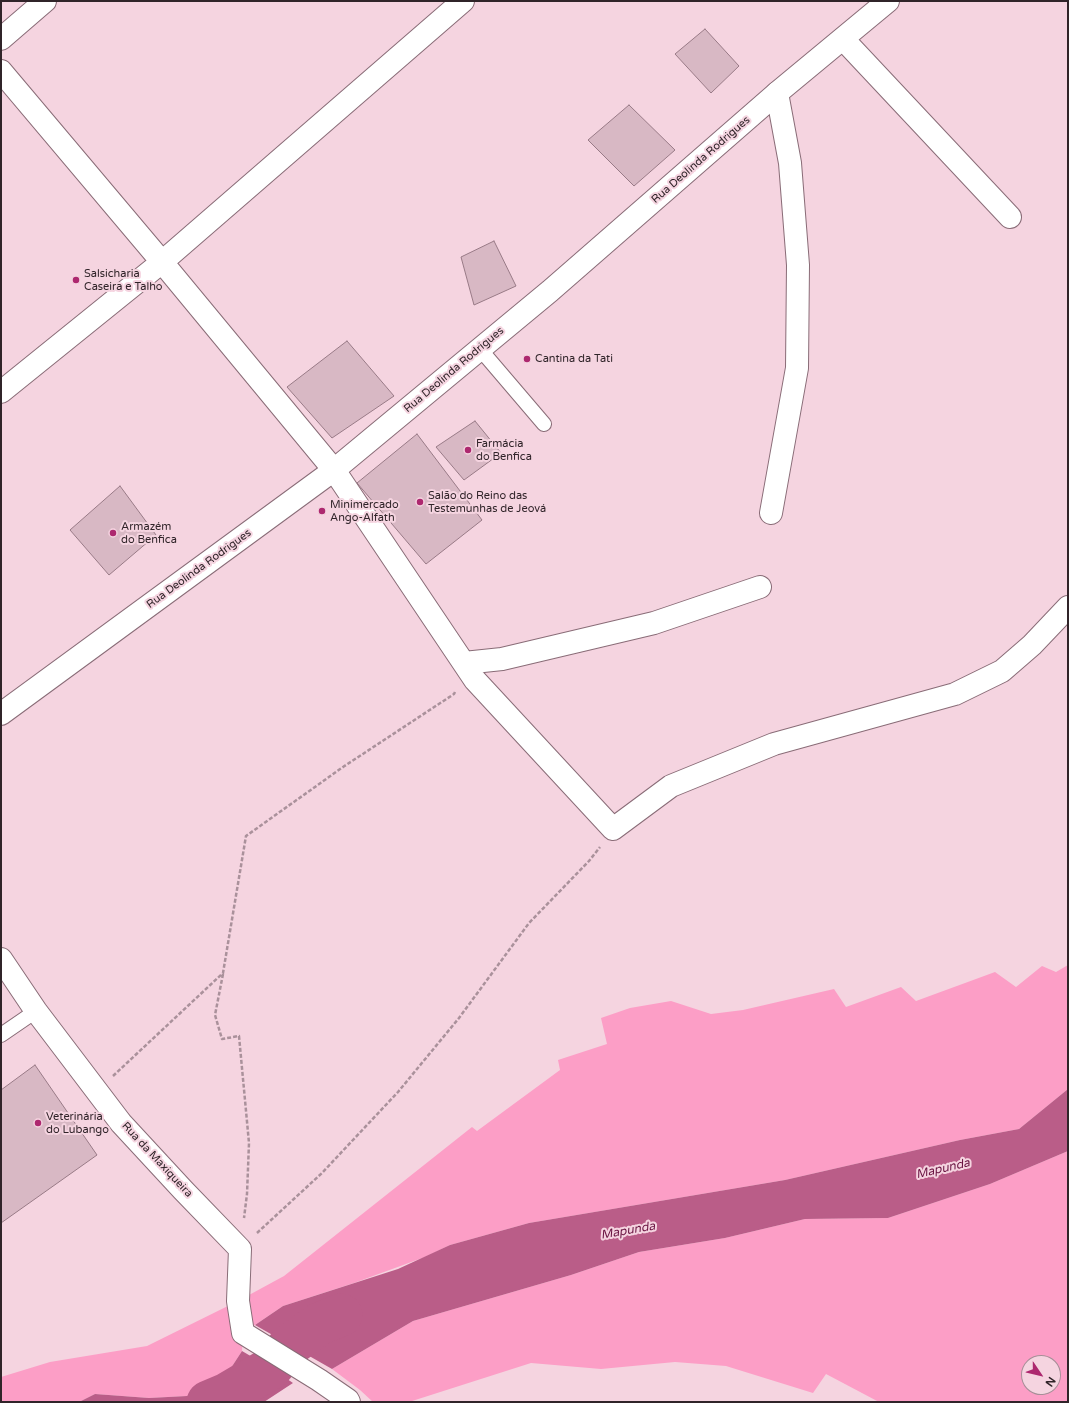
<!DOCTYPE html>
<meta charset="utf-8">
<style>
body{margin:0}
#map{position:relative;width:1069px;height:1403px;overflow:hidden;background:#f5d4e0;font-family:"Varela Round",sans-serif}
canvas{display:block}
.frame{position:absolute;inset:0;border:2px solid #302429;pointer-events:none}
.north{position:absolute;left:1021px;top:1355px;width:40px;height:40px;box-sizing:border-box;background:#f5d4e0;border:1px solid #a68e97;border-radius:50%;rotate:125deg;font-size:11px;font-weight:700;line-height:16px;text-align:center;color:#302429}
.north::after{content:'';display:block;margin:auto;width:14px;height:18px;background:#ad286f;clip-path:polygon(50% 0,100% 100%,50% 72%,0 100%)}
</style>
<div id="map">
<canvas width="1069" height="1403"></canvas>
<div class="frame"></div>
<div class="north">N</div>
</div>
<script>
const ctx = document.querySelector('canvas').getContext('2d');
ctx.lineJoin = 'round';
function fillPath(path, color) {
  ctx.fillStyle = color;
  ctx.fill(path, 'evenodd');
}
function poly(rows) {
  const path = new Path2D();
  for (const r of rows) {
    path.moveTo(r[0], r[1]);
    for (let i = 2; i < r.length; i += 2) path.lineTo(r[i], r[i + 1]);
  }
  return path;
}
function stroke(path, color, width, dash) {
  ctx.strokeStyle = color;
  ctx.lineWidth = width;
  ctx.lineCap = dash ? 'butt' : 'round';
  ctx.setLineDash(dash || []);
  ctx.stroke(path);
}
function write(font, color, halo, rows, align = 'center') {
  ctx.font = font + ' "Varela Round",sans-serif';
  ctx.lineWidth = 4;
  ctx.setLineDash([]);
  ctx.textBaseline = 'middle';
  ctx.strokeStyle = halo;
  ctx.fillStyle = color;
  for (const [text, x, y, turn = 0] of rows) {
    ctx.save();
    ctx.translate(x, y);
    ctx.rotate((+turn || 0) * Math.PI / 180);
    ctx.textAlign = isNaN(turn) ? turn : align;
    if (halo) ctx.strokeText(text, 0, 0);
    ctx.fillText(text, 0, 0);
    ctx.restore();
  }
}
const green = poly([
 [1068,965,1068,1089,1019,1129,960,1140,785,1180,529,1223,450,1245,425,1257,354,1283,283,1306,243,1333,242,1351,229,1371,187,1396,149,1398,95,1394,79,1402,1,1402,1,1377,50,1362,147,1346,238,1301,284,1276,472,1127,477,1131,560,1070,558,1060,607,1044,601,1018,630,1008,671,1001,711,1014,743,1010,834,989,846,1007,901,987,916,1001,995,972,1016,987,1042,966,1056,972],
 [1068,1151,1068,1402,879,1402,826,1374,813,1393,726,1366,675,1362,601,1369,531,1363,409,1402,373,1402,360,1390,332,1369,413,1321,571,1275,639,1252,725,1238,805,1219,888,1218,990,1184],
 [1029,1363,1053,1363,1053,1387,1029,1387]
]);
const water = poly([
 [1068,1089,1068,1151,990,1184,888,1218,805,1219,725,1238,639,1252,571,1275,413,1321,332,1369,255,1325,283,1306,398,1269,450,1245,529,1223,785,1180,960,1140,1019,1129],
 [242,1351,271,1368,293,1383,264,1402,79,1402,95,1394,149,1398,187,1396,229,1371]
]);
const river = poly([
 [208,1402,227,1394,271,1368,289,1346,319,1324,341,1315]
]);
const building = poly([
 [705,29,739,66,711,93,675,54,705,29],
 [629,105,675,150,634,186,588,140,629,105],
 [494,241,516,286,474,305,461,257,494,241],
 [347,341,394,396,332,438,287,387,347,341],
 [475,421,501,453,464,480,436,447,475,421],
 [417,434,482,520,426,564,357,483,417,434],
 [120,486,156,535,109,575,70,530,120,486],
 [35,1065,97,1155,1,1223,1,1090,35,1065]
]);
const path = poly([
 [223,974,215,1015,222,1039,239,1036,249,1143,247,1194,244,1218],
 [113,1076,223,973,246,836,343,767,454,694,455,692],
 [257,1233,322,1173,398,1092,459,1018,529,923,589,861,600,847]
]);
const lane = poly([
 [480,349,544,424],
 [1,1035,36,1011]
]);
const street = poly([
 [1,39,45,1],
 [843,39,1010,217],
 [1,71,162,262,334,470,475,680,613,829,671,786,774,744,955,694,1002,671,1032,645,1068,607],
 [1,392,162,262,463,1],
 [771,513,797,368,798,265,790,163,777,93],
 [464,663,502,659,654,623,760,587],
 [1,959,36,1011,121,1123,183,1190,240,1249,238,1301,243,1333,319,1380,348,1400,349,1402]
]);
const secondary = poly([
 [1,714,334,470,550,291,777,93,888,1]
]);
const markers = [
 [76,280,4,"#ad286f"],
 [527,359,4,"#ad286f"],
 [468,450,4,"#ad286f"],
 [420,502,4,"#ad286f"],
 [322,511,4,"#ad286f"],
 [113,533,4,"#ad286f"],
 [38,1123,4,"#ad286f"]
];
const streetNames = [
 ["Rua Deolinda Rodrigues",701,160,-41],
 ["Rua Deolinda Rodrigues",454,370,-40],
 ["Rua Deolinda Rodrigues",199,569,-36],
 ["Rua da Maxiqueira",157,1160,47]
];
const poiNames = [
 ["Salsicharia",84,274],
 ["Caseira e Talho",84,287],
 ["Cantina da Tati",535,359],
 ["Farmácia",476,444],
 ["do Benfica",476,457],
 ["Salão do Reino das",428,496],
 ["Testemunhas de Jeová",428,509],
 ["Minimercado",330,505],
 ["Ango-Alfath",330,518],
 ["Armazém",121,527],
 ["do Benfica",121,540],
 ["Veterinária",46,1117],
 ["do Lubango",46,1130]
];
const waterNames = [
 ["Mapunda",943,1169,-13],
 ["Mapunda",628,1231,-10]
];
fillPath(green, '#fc9ec6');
fillPath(water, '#ba5d88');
stroke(river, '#ba5d88', 43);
fillPath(building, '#d8b8c4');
stroke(building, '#987a86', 1);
stroke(lane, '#896c77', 16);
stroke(street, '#896c77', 24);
stroke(secondary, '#896c77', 24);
stroke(path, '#aa919b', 2.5, [4, 2]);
stroke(lane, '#fff', 14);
stroke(street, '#fff', 22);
stroke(secondary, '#fff', 22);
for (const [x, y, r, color] of markers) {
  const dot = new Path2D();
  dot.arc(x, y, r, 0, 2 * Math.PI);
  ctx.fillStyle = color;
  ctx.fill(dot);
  stroke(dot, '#f5d4e0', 1.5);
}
write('11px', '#302429', '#f5d4e0', streetNames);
write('11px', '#302429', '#f5d4e0', poiNames, 'left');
write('italic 12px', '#691341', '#f5d4e0', waterNames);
</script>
